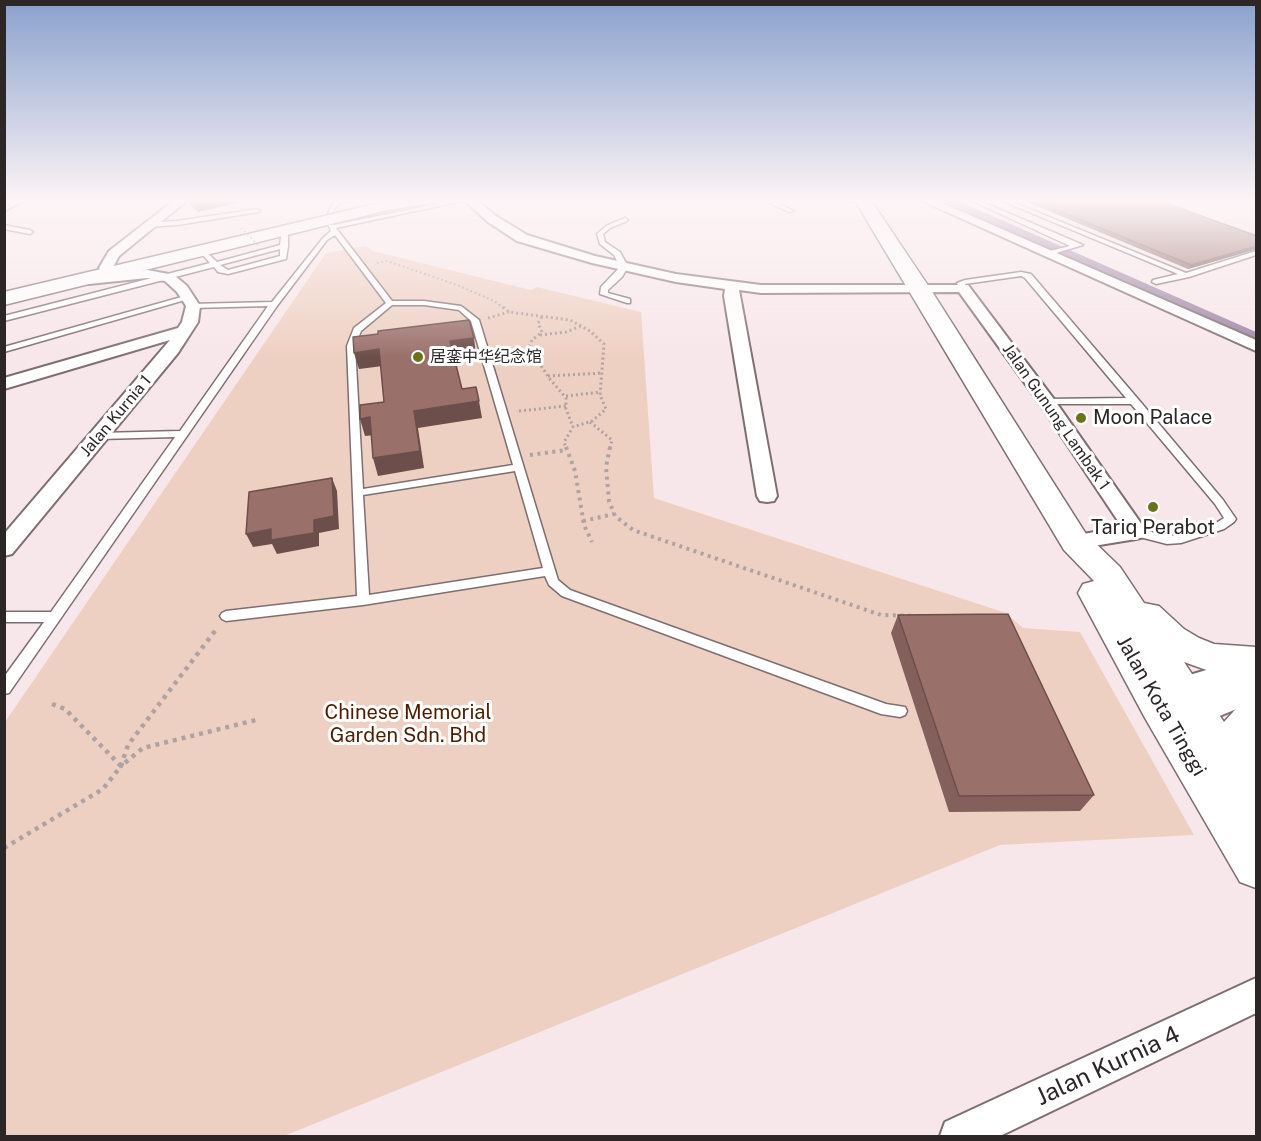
<!DOCTYPE html>
<meta charset="utf-8">
<style>
body{margin:0}
#map{position:relative;width:1261px;height:1141px;overflow:hidden;background:#f8e7ea;font-family:"Public Sans",sans-serif}
canvas{display:block}
.frame{position:absolute;inset:0;border:6px solid #2c2627;pointer-events:none}
</style>
<div id="map">
<canvas width="1261" height="1141"></canvas>
<div class="frame"></div>
</div>
<script>
const ctx = document.querySelector('canvas').getContext('2d');
ctx.lineJoin = 'round';
function fillPath(path, color) {
  ctx.fillStyle = color;
  ctx.fill(path, 'evenodd');
}
function poly(rows) {
  const path = new Path2D();
  for (const r of rows) {
    path.moveTo(r[0], r[1]);
    for (let i = 2; i < r.length; i += 2) path.lineTo(r[i], r[i + 1]);
  }
  return path;
}
function stroke(path, color, width, dash) {
  ctx.strokeStyle = color;
  ctx.lineWidth = width;
  ctx.lineCap = dash ? 'butt' : 'round';
  ctx.setLineDash(dash || []);
  ctx.stroke(path);
}
function write(font, color, halo, rows, align = 'center') {
  ctx.font = font + ' "Public Sans","Noto Sans SC",sans-serif';
  ctx.lineWidth = 6;
  ctx.setLineDash([]);
  ctx.textBaseline = 'middle';
  ctx.strokeStyle = halo;
  ctx.fillStyle = color;
  for (const [text, x, y, turn = 0] of rows) {
    ctx.save();
    ctx.translate(x, y);
    ctx.rotate((+turn || 0) * Math.PI / 180);
    ctx.textAlign = isNaN(turn) ? turn : align;
    if (halo) ctx.strokeText(text, 0, 0);
    ctx.fillText(text, 0, 0);
    ctx.restore();
  }
}
const green = poly([
 [366,246,373,251,531,290,537,287,641,312,654,498,1006,613,1023,628,1080,632,1194,835,1000,845,284,1136,5,1136,5,722,326,253]
]);
const canal = poly([
 [939,199,954,199,1256,332,1256,343,939,199]
]);
const pathFar3 = poly([
 [377,263,387,261,457,285,494,301,505,309]
]);
const pathFar2 = poly([
 [503,307,509,312,570,320,590,331,604,344,600,395,606,409,592,421,573,427,564,442,566,448],
 [542,317,538,323,542,332,532,340,529,347,549,378,566,398,566,409,573,427],
 [488,318,509,312],
 [540,335,566,332,581,326],
 [548,376,602,373],
 [566,396,601,392],
 [519,411,566,406],
 [590,422,612,440,610,448]
]);
const pathFar1 = poly([
 [566,447,575,471,584,525,592,542],
 [610,447,606,467,609,501,615,516,633,530,881,615,918,616],
 [530,455,567,450],
 [583,521,614,514]
]);
const path = poly([
 [52,704,65,709,121,766,143,748,260,719],
 [4,848,103,789,121,766,128,745,218,627]
]);
const service = poly([
 [348,199,357,199,338,204,332,213,328,213,334,202,348,199],
 [462,199,472,199,336,228,392,301,424,301,461,306,479,320,558,580,570,590,886,704,905,707,907,711,905,715,900,717,881,714,562,596,549,585,545,576,363,605,226,621,222,619,220,616,222,613,226,611,357,596,347,346,354,328,386,303,335,235,327,240,277,306,9,693,4,694,4,677,44,622,4,622,4,612,51,612,175,437,100,439,95,436,100,433,180,431,268,306,193,308,189,306,190,304,272,302,323,238,331,231,328,224,333,225,462,199],
 [392,305,424,305,459,310,471,321,513,465,363,489,355,346,361,331,392,305],
 [515,471,543,568,369,595,363,495,515,471],
 [762,199,769,199,794,211,789,212,762,199],
 [968,199,975,199,1083,245,1046,256,1046,252,1070,246,968,199],
 [998,199,1005,199,1186,273,1256,251,1256,255,1189,277,1156,284,1152,282,1153,280,1178,274,998,199],
 [257,209,260,211,259,212,177,225,146,227,143,225,146,223,177,221,257,209],
 [625,218,628,220,627,221,610,228,603,234,605,242,620,252,628,267,622,277,608,290,608,293,630,299,630,303,627,303,600,294,601,287,620,267,614,255,600,244,597,234,606,226,625,218],
 [4,225,30,230,33,232,30,234,4,229,4,225],
 [285,228,288,230,288,246,286,259,228,274,218,272,214,267,4,321,4,316,210,263,200,252,200,250,204,250,217,262,280,245,282,230,285,228],
 [280,249,280,256,228,270,220,265,280,249],
 [1021,272,1031,274,1138,399,1223,500,1236,519,1234,522,1224,529,1181,543,1167,544,1132,535,1130,532,1136,528,1167,536,1180,535,1216,523,1224,518,1215,504,1131,404,1044,404,1042,402,1047,399,1126,398,1025,278,1021,276,965,284,967,288,963,290,960,290,957,283,965,280,1021,272],
 [185,296,192,298,4,352,4,347,185,296]
]);
const minor = poly([
 [176,199,189,199,119,256,111,271,101,271,99,268,109,251,176,199],
 [463,199,475,199,496,216,527,235,595,256,676,274,761,285,968,285,1053,398,1147,532,1144,537,1136,539,1075,549,1067,547,1064,542,1067,537,1122,527,1040,404,959,292,761,293,739,290,777,496,774,501,767,502,760,501,757,496,724,296,725,289,676,282,592,263,517,241,488,222,463,199],
 [918,199,933,199,1256,340,1256,351,918,199],
 [147,270,174,275,187,286,200,306,198,322,178,353,12,554,4,556,4,534,170,340,4,389,4,378,178,328,182,322,186,306,177,292,165,281,147,278,89,284,82,280,89,276,147,270],
 [1256,978,1256,1013,1000,1136,940,1136,945,1122,1256,978]
]);
const tertiary = poly([
 [9,199,27,199,4,211,4,201,9,199],
 [1256,655,1256,701,1188,729,1176,733,1164,729,1159,719,1163,710,1150,707,1145,697,1150,687,1256,655]
]);
const trunk = poly([
 [396,199,434,199,431,203,425,204,388,210,4,305,4,292,396,199],
 [854,199,870,199,931,290,1086,534,1120,567,1144,603,1159,606,1184,629,1199,638,1214,644,1256,647,1256,676,1212,672,1184,662,1224,722,1242,702,1256,698,1256,888,1240,882,1145,718,1078,593,1083,584,1094,581,1064,550,854,199]
]);
const pathBridge = poly([
 [241,228,259,246]
]);
const wall = poly([
 [188,199,254,199,198,212,191,206],
 [1020,199,1154,199,1257,236,1257,249,1188,269],
 [898,615,1094,795,1080,811,949,812,891,633]
]);
const shadedWall = poly([
 [204,199,254,199,198,212,194,201],
 [1257,246,1257,249,1188,269,1191,265],
 [474,338,476,354,453,357,450,341],
 [379,349,383,366,359,369,354,353],
 [479,401,482,418,418,428,424,468,378,476,373,458,414,411],
 [370,417,375,435,365,436,360,419],
 [332,478,337,491,339,529,319,533,319,546,277,554,272,544,253,547,246,534,314,520]
]);
const building = poly([
 [191,199,204,199,194,201,191,199],
 [1030,199,1154,199,1257,236,1257,246,1191,265,1030,199],
 [469,320,474,338,450,341,462,389,476,387,479,401,414,411,420,451,373,458,370,417,360,419,360,405,384,402,379,349,354,353,353,337,378,334,378,331,469,320],
 [332,478,334,516,314,520,314,533,271,540,271,529,246,534,249,492,332,478],
 [1008,614,1094,795,959,796,898,615,1008,614]
]);
const markers = [
 [418,357,6,"#6a731c"],
 [1081,418,6,"#6a731c"],
 [1153,507,6,"#6a731c"]
];
const farPoinames = [
 ["居銮中华纪念馆",430,357]
];
const farStreetnames = [
 ["Jalan Kurnia 1",116,416,-50],
 ["Jalan Gunung Lambak 1",1056,417,55]
];
const poiNames = [
 ["Moon Palace",1093,418],
 ["Tariq Perabot",1153,528,"center"]
];
const streetNames = [
 ["Jalan Kota Tinggi",1161,706,60]
];
const parkNames = [
 ["Chinese Memorial",408,713],
 ["Garden Sdn. Bhd",408,736]
];
const nearStreetnames = [
 ["Jalan Kurnia 4",1108,1066,-25]
];
fillPath(green, '#eed0c2');
fillPath(canal, '#9e85a5');
stroke(service, '#7d6e71', 3);
stroke(minor, '#7d6e71', 4);
stroke(tertiary, '#7d6e71', 4);
stroke(trunk, '#7d6e71', 3);
stroke(pathFar3, '#afa2a4', 2, [1.5, 3]);
stroke(pathFar2, '#afa2a4', 3, [2, 3]);
stroke(pathFar1, '#afa2a4', 4, [3, 4.5]);
stroke(path, '#afa2a4', 4.5, [4, 5]);
fillPath(service, '#fff');
fillPath(minor, '#fff');
fillPath(tertiary, '#fff');
fillPath(trunk, '#fff');
stroke(pathBridge, '#afa2a4', 2, [1.5, 3]);
fillPath(wall, '#84605c');
fillPath(shadedWall, '#6c4e4b');
fillPath(building, '#9a706b');
stroke(building, '#6c4e4b', 1.5);
const sky = ctx.createLinearGradient(0, 0, 0, 358);
sky.addColorStop(0, '#8aa1cd');
sky.addColorStop(0.56, '#fcf4f6');
sky.addColorStop(1, '#fcf4f600');
ctx.fillStyle = sky;
ctx.fillRect(0, 0, 1261, 358);
for (const [x, y, r, color] of markers) {
  const dot = new Path2D();
  dot.arc(x, y, r, 0, 2 * Math.PI);
  ctx.fillStyle = color;
  ctx.fill(dot);
  stroke(dot, '#fff', 2);
}
write('16px', '#2c2627', '#fff', farPoinames, 'left');
write('16px', '#2c2627', '#fff', farStreetnames);
write('20px', '#2c2627', '#fff', poiNames, 'left');
write('20px', '#2c2627', '#fff', streetNames);
write('20px', '#4e1d00', '#fff', parkNames);
write('24px', '#2c2627', '#fff', nearStreetnames);
</script>
